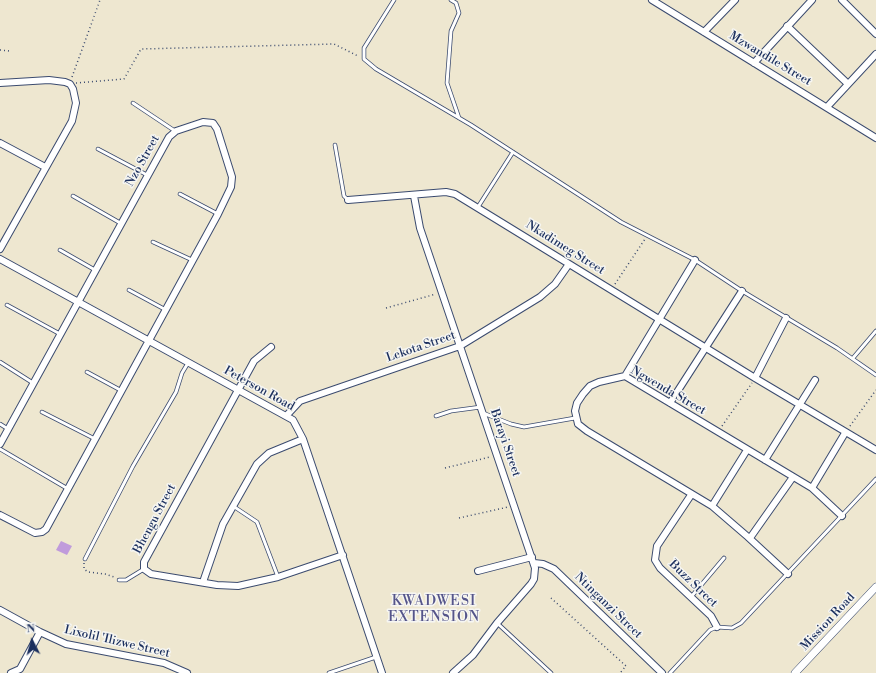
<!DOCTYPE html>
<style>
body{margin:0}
#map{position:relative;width:876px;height:673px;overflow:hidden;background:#eee7d0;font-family:"Libre Bodoni",serif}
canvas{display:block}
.north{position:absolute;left:12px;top:621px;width:40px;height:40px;-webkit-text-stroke:3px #f6f6f2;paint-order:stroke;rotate:354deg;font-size:11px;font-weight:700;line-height:16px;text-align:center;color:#1b2f5e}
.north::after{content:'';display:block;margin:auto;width:14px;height:18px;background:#1b2f5e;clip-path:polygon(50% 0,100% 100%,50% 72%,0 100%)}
</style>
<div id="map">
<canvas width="876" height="673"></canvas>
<div class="north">N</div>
</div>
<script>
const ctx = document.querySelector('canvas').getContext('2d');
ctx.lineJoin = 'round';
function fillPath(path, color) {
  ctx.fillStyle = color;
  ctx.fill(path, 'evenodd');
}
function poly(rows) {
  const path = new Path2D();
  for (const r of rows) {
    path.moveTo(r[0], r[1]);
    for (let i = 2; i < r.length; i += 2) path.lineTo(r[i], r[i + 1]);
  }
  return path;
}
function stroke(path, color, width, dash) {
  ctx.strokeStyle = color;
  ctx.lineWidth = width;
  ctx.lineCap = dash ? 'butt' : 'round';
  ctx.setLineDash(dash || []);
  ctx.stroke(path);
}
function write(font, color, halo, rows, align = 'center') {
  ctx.font = font + ' "Libre Bodoni",serif';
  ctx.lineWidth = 3;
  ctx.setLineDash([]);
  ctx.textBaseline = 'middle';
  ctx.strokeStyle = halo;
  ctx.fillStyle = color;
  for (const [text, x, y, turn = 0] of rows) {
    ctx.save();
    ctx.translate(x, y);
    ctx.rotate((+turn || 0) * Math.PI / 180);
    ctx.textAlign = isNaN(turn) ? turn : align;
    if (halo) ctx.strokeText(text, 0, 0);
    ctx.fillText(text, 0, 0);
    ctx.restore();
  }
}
const building = poly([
 [61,541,72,546,67,555,56,550]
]);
const path = poly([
 [0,50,10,51],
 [72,77,100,0],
 [76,83,124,79,141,49,334,44,358,56],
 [615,284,645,239],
 [386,308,436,294],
 [722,426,752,383],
 [850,426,876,390],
 [445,468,490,457],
 [459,518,508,507],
 [84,563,84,569,88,572,105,574,114,577],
 [551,598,626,666,620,673]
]);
const service = poly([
 [394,0,364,48,364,59,376,69,471,125,621,222,695,260,742,291,837,348,876,375],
 [451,0,456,3,459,13,451,31,447,83,459,118],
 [133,103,175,131],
 [335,145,344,196,348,200],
 [98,149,147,175],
 [180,194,218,214],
 [73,196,122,224],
 [478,207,513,152],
 [153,242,192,260],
 [60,250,95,270],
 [129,290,166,310],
 [7,305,60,334],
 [853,358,876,331],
 [0,362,33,383],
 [87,372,122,391],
 [42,412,95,439],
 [483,413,511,424,524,427,575,418],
 [436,416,451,411,481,407],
 [0,424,8,429],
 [0,449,68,489],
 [233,506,257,522,278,577],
 [85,559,133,466,176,392,182,373,188,363],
 [119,580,126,580,144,569],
 [691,597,724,558],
 [497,623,551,673],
 [329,673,376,657],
 [670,673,710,630,717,627,732,628,741,623,876,479]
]);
const minor = poly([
 [652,0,876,138],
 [842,0,876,34],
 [787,26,848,84],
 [704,32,735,0],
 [754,63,812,0],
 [0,83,49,80,65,82,70,84,73,89,76,103,72,121,0,249],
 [827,107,876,54],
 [0,143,45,167],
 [414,196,420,228,535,568,534,579,531,584,497,623,473,655,453,673],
 [348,200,446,192,455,194,755,378,876,450],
 [0,259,293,420,303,439,382,673],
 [271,347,254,361,144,562,144,569,151,574,217,585,238,586,278,577,343,555],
 [625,376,695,260],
 [755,378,786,318],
 [670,403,742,291],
 [287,415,300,401,460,346,540,297,555,284,569,264],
 [0,444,169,137,176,131,203,122,213,123,217,129,232,177,231,187,218,214,46,529,42,532,35,533,0,515],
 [765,460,815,380],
 [812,488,845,433],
 [691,495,657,546,655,560,660,568,711,616,717,627],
 [712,506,747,450],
 [750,538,793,477],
 [534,563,543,564,554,569,662,673],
 [478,571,532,557],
 [788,574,748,537,712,506,587,431,578,424,575,411,577,403,583,394,590,386,599,382,625,376,812,488,842,516],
 [203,582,223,524,257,464,269,453,303,439],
 [0,610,40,632,66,644,164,663,187,673],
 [11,673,20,669,40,632]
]);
const tertiary = poly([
 [795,673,876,587]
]);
const streetNames = [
 ["Mzwandile Street",770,59,31],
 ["Nzo Street",143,161,-61],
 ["Nkadimeg Street",565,248,32],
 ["Lekota Street",421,347,-19],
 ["Peterson Road",259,389,29],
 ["Ngwenda Street",668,391,30],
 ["Barayi Street",505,443,71],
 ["Bhengu Street",155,519,-62],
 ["Buzz Street",693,584,44],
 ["Ntinganzi Street",608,606,44],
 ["Mission Road",828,622,-47],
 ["Lixolil 'Ilizwe Street",117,642,13]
];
const quarterNames = [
 ["KWADWESI",434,602],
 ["EXTENSION",434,618]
];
fillPath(building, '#c09bdb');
stroke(service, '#3b4b6f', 4.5);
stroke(minor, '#3b4b6f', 8);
stroke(tertiary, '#3b4b6f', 8);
stroke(path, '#3b4b6f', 1.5, [1, 3]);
stroke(service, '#fff', 3);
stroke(minor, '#fff', 6);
stroke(tertiary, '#fff', 7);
write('12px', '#1b2f5e', '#f6f6f2', streetNames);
ctx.letterSpacing = '1px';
write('14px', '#55558a', '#f6f6f2', quarterNames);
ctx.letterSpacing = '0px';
</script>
